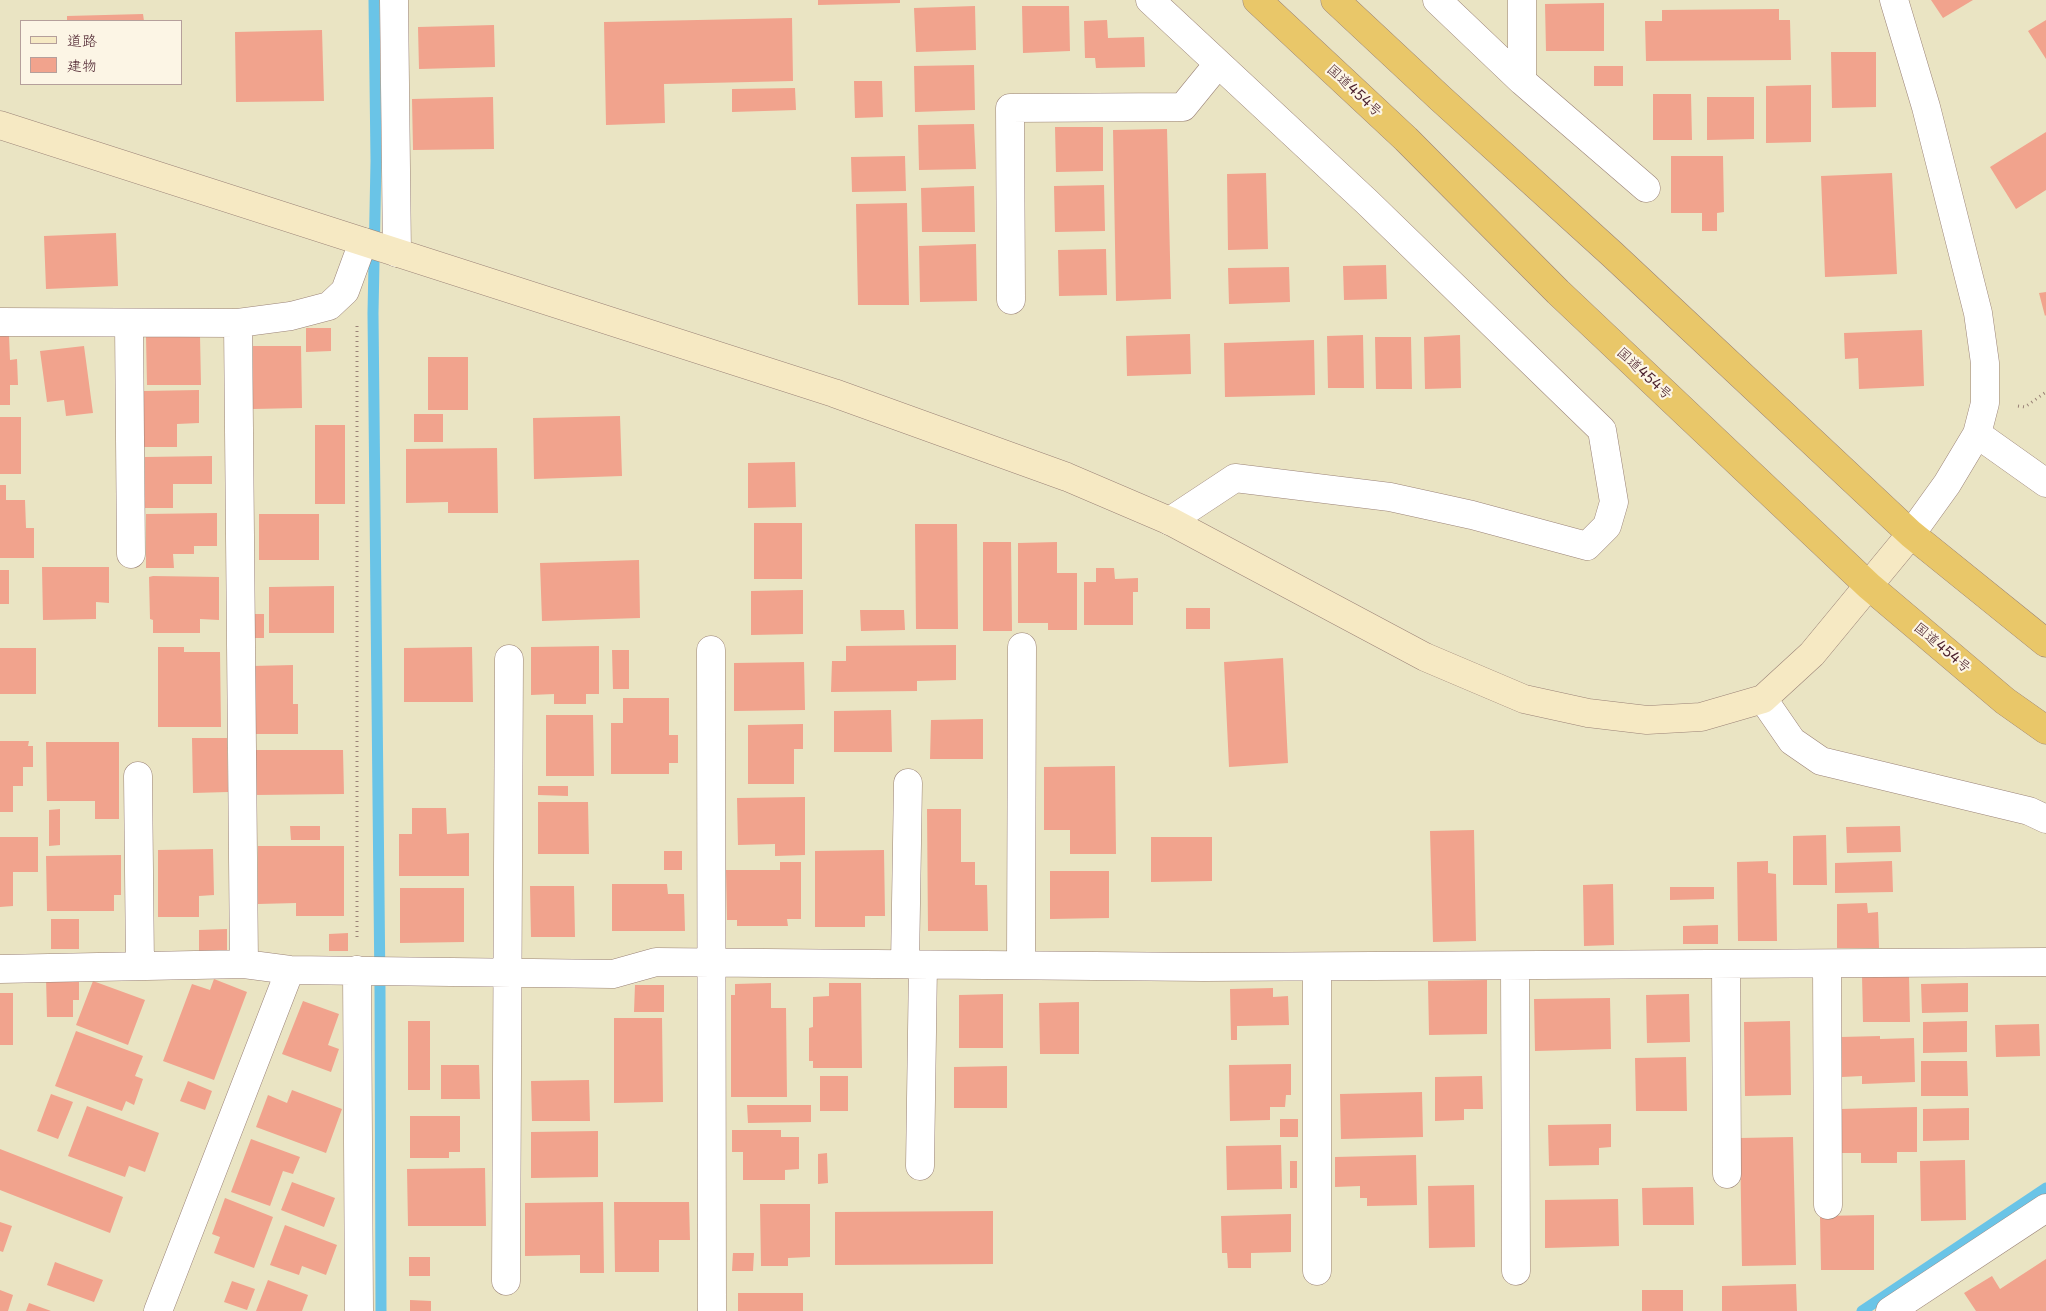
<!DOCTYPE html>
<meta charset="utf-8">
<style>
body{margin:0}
#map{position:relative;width:2046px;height:1311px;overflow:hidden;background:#eae4c3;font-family:"Playpen Sans","Klee One",sans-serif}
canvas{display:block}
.legend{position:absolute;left:20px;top:20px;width:162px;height:65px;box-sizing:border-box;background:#fcf5e5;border:1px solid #b59f9b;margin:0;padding:6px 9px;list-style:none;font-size:15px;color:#4a1f2b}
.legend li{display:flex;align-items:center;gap:10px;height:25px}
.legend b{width:25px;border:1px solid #b59f9b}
</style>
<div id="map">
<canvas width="2046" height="1311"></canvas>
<ul class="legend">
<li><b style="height:6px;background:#f6e9c3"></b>道路</li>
<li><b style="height:14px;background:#f1a38d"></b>建物</li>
</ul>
</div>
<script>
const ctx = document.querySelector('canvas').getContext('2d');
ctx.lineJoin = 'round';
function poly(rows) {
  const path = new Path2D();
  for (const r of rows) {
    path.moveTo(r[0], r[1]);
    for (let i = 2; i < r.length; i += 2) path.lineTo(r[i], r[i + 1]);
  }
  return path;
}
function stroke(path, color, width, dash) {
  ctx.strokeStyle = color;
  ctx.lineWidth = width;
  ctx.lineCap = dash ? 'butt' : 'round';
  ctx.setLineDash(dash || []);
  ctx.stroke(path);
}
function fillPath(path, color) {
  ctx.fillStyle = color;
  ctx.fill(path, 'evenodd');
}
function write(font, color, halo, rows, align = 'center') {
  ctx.font = font + ' "Playpen Sans","Klee One",sans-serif';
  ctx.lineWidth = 4.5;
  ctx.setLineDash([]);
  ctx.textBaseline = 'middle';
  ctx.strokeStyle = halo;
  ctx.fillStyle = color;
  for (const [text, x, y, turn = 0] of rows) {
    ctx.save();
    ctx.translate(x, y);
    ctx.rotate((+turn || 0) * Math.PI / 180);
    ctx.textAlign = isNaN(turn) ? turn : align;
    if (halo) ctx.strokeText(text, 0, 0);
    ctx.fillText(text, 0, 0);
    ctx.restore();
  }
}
const stream = poly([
 [374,0,376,161,373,313,380,991,381,1311],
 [1862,1311,2046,1188]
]);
const building = poly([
 [818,0,900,0,900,3,818,5],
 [1931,0,1973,0,1943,18],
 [1604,3,1604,51,1546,51,1545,4],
 [975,6,976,50,916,52,914,8],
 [1022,6,1069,6,1070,51,1023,53],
 [1779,9,1779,20,1790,20,1791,60,1646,61,1645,21,1662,21,1662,10],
 [143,14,144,21,67,21,67,16],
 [792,18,793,81,664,84,665,123,606,125,604,22],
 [1107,20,1108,38,1144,37,1145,67,1096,68,1095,58,1085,58,1084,21],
 [2046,20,2046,59,2028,31],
 [494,25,495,67,419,69,418,27],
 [322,30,324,101,236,102,235,32],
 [1831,52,1876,52,1876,107,1832,108],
 [974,65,975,110,915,112,914,66],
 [1594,66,1623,66,1623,86,1594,86],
 [854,81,882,81,883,117,855,118],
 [1811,85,1811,142,1766,143,1766,86],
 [795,88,796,110,732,112,732,89],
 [1653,94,1691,94,1692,140,1653,140],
 [493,97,494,149,413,150,412,99],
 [1707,97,1754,97,1754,139,1707,140],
 [974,124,976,169,919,170,918,125],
 [1055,127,1103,127,1103,171,1056,172],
 [1167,129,1171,299,1116,301,1113,130],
 [2046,132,2046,190,2016,209,1990,167],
 [905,156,906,191,852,192,851,157],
 [1671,156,1723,156,1724,212,1717,213,1717,231,1702,231,1702,213,1671,213],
 [1266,173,1268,249,1228,250,1227,174],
 [1892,173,1897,274,1825,277,1821,176],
 [1104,185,1105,231,1055,232,1054,186],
 [974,186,975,232,922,232,921,188],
 [907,203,909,305,858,305,856,204],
 [116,233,118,286,46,289,44,236],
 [976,244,977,301,920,302,919,246],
 [1106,249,1107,295,1059,296,1058,250],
 [1386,265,1387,299,1344,300,1343,266],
 [1289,267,1290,302,1229,304,1228,268],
 [2046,292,2046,315,2045,316,2039,293],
 [306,328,331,328,331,351,306,352],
 [1922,330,1924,386,1859,389,1858,358,1845,359,1844,333],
 [1190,334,1191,374,1127,376,1126,336],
 [9,335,10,360,17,359,18,385,10,385,10,405,0,405,0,336],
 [1363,335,1364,388,1328,388,1327,336],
 [1460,335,1461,388,1425,389,1424,337],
 [200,336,201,385,147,385,146,337],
 [1375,337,1411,337,1412,389,1376,389],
 [1314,340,1315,395,1225,397,1224,343],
 [84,346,93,413,66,416,64,400,47,402,40,351],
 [253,346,301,346,302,408,253,409],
 [428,357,468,357,468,410,428,410],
 [199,390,199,423,177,424,177,447,144,447,144,391],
 [414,414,443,414,443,442,414,442],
 [620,416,622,476,534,479,533,418],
 [0,417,21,417,21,474,0,474],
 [315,425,345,425,345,504,315,504],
 [497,448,498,513,448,513,448,502,406,503,406,449],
 [212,456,212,484,173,484,173,508,145,508,145,457],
 [795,462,796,507,748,508,748,463],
 [0,485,6,485,6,500,25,500,26,528,34,528,34,558,0,558],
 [217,513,217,546,194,546,194,554,173,554,174,568,146,568,146,514],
 [259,514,319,514,319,560,259,560],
 [754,523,802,523,802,579,754,579],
 [915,524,957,524,958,629,916,629],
 [983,542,1011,542,1012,631,983,631],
 [1057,542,1057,573,1077,573,1077,630,1048,630,1048,623,1018,623,1018,543],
 [639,560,640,618,542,621,540,563],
 [42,567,109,567,109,603,96,602,96,619,43,620],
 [1096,568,1114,568,1115,579,1138,578,1138,592,1133,592,1133,625,1084,625,1084,582,1096,582],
 [0,570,9,570,9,604,0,604],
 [153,576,219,577,219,620,200,619,200,633,153,633,153,620,150,619,149,577],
 [334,586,334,633,269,633,269,587],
 [803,590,803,634,751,635,751,591],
 [1186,608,1210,608,1210,629,1186,629],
 [860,610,904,610,905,630,861,631],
 [254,614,264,614,264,638,253,638],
 [956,645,956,680,917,681,917,691,831,692,832,661,846,661,846,646],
 [599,646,599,694,586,694,586,704,554,704,554,694,531,695,531,647],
 [158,647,184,647,184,652,220,652,221,727,158,727],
 [472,647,473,702,404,702,404,648],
 [0,648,36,648,36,694,0,694],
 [612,650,629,650,629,689,613,689],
 [1283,658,1288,763,1229,767,1224,662],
 [804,662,805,710,734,711,734,663],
 [293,665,293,704,298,704,298,734,253,734,252,666],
 [623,698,669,698,669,735,678,735,678,763,669,763,669,774,611,774,611,723,623,723],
 [891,710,892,752,834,752,834,711],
 [546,715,593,715,594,776,546,776],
 [983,719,983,759,930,759,931,720],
 [803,724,803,749,794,749,794,784,748,784,748,725],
 [192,738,227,738,228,792,193,793],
 [0,741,29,741,28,746,33,746,33,767,23,767,23,786,13,786,13,812,0,812],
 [46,742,119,742,119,819,95,819,95,801,47,801],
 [255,750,343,750,344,794,255,795],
 [1115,766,1116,854,1070,854,1070,830,1044,830,1044,767],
 [538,786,568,786,568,796,538,795],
 [805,797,805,855,775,856,775,844,738,845,737,798],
 [538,802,588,802,589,854,538,854],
 [412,808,446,808,447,834,469,833,469,876,399,876,399,834,412,834],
 [60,809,60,845,49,846,49,810],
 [927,809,961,809,961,862,975,862,975,885,987,885,988,931,928,931],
 [290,826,320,826,320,840,291,840],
 [1900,826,1901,852,1847,853,1846,827],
 [1474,830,1476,941,1433,942,1430,831],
 [1826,835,1827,885,1793,885,1793,836],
 [0,837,38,837,38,872,13,872,13,906,0,907],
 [1151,837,1212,837,1212,881,1151,882],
 [258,846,344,846,344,916,296,916,296,903,258,904],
 [213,849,214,895,199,896,199,917,158,917,158,850],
 [884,850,885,916,865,916,865,927,815,927,815,851],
 [664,851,682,851,682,870,664,870],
 [121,855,121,895,114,895,114,911,47,911,46,856],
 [1768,861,1768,873,1776,874,1777,941,1738,941,1737,862],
 [1892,861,1893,892,1835,893,1835,863],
 [780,862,801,862,801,919,787,919,788,926,737,926,737,920,727,920,726,870,780,870],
 [1050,871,1109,871,1109,918,1050,919],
 [612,884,667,884,668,894,684,894,685,931,612,931],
 [1613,884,1614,945,1584,946,1583,885],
 [530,886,574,886,575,937,531,937],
 [1670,887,1714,887,1714,899,1670,900],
 [400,888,464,888,464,942,400,943],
 [1867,903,1868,913,1878,912,1879,948,1837,948,1837,904],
 [51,919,79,919,79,949,51,949],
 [1718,925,1718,944,1683,944,1683,926],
 [227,929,227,951,199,951,199,930],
 [348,933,348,951,329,951,329,934],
 [1862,975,1909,975,1910,1022,1863,1022],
 [46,978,79,978,79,1000,73,1000,73,1017,47,1017],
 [214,979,247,992,214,1080,163,1061,192,984,210,990],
 [1487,980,1487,1034,1429,1035,1428,981],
 [93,981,145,1000,128,1045,76,1025],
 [771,983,771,1008,786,1008,787,1097,731,1097,731,995,735,995,735,984],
 [829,983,861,983,862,1068,813,1068,813,1061,809,1061,809,1028,813,1027,813,997,829,996],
 [1968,983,1968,1012,1922,1013,1921,984],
 [635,985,664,985,664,1012,634,1012],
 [1273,988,1273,997,1288,996,1289,1025,1237,1026,1237,1040,1231,1040,1230,989],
 [0,993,13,993,13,1045,0,1045],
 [1003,994,1003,1048,959,1048,959,995],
 [1689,994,1690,1042,1647,1043,1646,995],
 [1610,998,1611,1049,1535,1051,1534,999],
 [303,1001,339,1014,328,1045,339,1049,331,1072,282,1054],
 [1079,1002,1079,1054,1040,1054,1039,1003],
 [614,1018,662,1018,663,1102,614,1103],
 [408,1021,430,1021,430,1090,408,1090],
 [1790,1021,1791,1095,1745,1096,1744,1022],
 [1967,1021,1967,1052,1923,1053,1923,1022],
 [2039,1024,2040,1056,1996,1057,1995,1025],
 [76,1031,143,1056,135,1076,143,1079,134,1105,126,1101,122,1111,55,1086],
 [1880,1036,1880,1039,1914,1038,1915,1082,1862,1084,1862,1076,1842,1077,1841,1037],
 [1686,1057,1687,1111,1636,1111,1635,1058],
 [1921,1061,1967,1061,1968,1096,1921,1096],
 [1291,1064,1291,1095,1286,1095,1285,1107,1270,1107,1270,1120,1230,1121,1229,1065],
 [441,1065,479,1065,480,1099,441,1099],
 [1007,1066,1007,1108,954,1108,954,1067],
 [820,1076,848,1076,848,1111,820,1111],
 [1482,1076,1483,1109,1464,1109,1464,1120,1435,1121,1435,1077],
 [589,1080,590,1121,532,1121,531,1081],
 [188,1081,212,1091,205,1110,180,1101],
 [292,1090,342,1109,326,1153,256,1127,268,1095,287,1103],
 [1422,1092,1423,1137,1341,1139,1340,1094],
 [51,1094,73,1102,58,1139,37,1131],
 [747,1105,811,1105,811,1122,748,1123],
 [87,1106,159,1133,145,1172,129,1166,125,1177,68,1156],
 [1917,1107,1917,1152,1897,1152,1897,1163,1861,1163,1861,1153,1841,1153,1840,1109],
 [1969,1108,1969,1140,1923,1141,1923,1109],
 [410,1116,460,1116,460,1152,449,1152,449,1158,410,1158],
 [1280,1119,1298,1119,1298,1137,1280,1137],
 [1611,1124,1611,1147,1599,1148,1599,1165,1549,1166,1548,1125],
 [732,1130,781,1130,781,1137,799,1137,799,1169,785,1170,785,1180,743,1180,743,1152,732,1152],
 [598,1131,598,1177,531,1178,531,1132],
 [1793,1137,1796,1265,1742,1266,1740,1138],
 [251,1139,300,1157,293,1174,283,1171,270,1206,231,1192],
 [1281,1145,1282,1189,1227,1190,1226,1146],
 [0,1149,123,1197,110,1233,0,1190],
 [827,1153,828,1183,818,1184,818,1154],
 [1416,1155,1417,1205,1367,1206,1367,1198,1360,1198,1360,1186,1335,1187,1335,1157],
 [1965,1160,1966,1220,1921,1221,1920,1161],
 [1290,1161,1297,1161,1297,1188,1290,1188],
 [485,1168,486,1226,408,1226,407,1169],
 [292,1182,335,1198,324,1227,281,1210],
 [1474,1185,1475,1247,1429,1248,1428,1186],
 [1693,1187,1694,1225,1643,1225,1642,1188],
 [225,1198,273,1217,254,1268,214,1253,220,1237,212,1234],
 [1618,1199,1619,1246,1545,1248,1545,1200],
 [603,1202,604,1273,580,1273,580,1255,525,1256,525,1203],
 [614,1202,689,1202,690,1240,659,1240,659,1272,615,1272],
 [760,1204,810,1204,810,1257,788,1258,788,1266,761,1266],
 [993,1211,993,1264,835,1265,835,1212],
 [1291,1214,1291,1252,1251,1253,1251,1268,1228,1268,1227,1253,1222,1253,1221,1216],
 [1874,1215,1874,1270,1821,1270,1820,1216],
 [0,1222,12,1226,3,1252,0,1251],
 [285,1225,337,1245,326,1275,302,1266,299,1275,270,1265],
 [733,1253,754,1253,753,1271,732,1271],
 [409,1257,430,1257,430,1276,409,1276],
 [2046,1259,2046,1311,1976,1311,1964,1293,1992,1276,2000,1289],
 [55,1262,103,1280,94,1302,47,1285],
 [268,1280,308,1295,302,1311,256,1311],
 [232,1281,255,1289,247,1310,224,1302],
 [1796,1284,1797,1311,1722,1311,1722,1286],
 [0,1290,13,1295,8,1311,0,1311],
 [1642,1290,1683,1290,1683,1311,1642,1311],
 [738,1293,803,1293,803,1311,738,1311],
 [410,1300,431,1301,431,1311,410,1311],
 [29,1303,51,1311,26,1311]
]);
const path = poly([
 [357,326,357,937],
 [2018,406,2025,407,2046,392]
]);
const street = poly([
 [394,0,397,253],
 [1150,0,1367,202,1602,430,1614,502,1607,526,1587,546,1472,515,1390,497,1235,478,1170,521],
 [1437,0,1522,81,1646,188],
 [1522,0,1522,81],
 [1894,0,1926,107,1978,313,1985,363,1985,403,1977,434,1947,484,1911,534],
 [1011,300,1010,108,1183,107,1218,64],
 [0,322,238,323,244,964],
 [129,323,131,554],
 [238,323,291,316,329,306,345,291,363,242],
 [1977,434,2046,483],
 [711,650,712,1311],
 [1763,699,1792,741,1821,761,2029,811,2046,819],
 [138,776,140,966],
 [905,964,908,783],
 [1827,964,1828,1205],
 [1021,965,1022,647],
 [1726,965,1727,1174],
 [1515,966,1516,1271],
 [1317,967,1317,1271],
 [0,969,244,964,290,970,613,974,656,962,1204,967,2046,962],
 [357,970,359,1311],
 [920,1166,923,965],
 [506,1281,509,659],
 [158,1311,290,970],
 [1890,1311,2046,1208]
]);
const secondary = poly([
 [0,125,834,393,1067,477,1170,521,1425,657,1524,699,1588,713,1647,720,1701,717,1763,699,1812,654,1911,534]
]);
const highway = poly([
 [1257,0,1406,139,1558,292,1869,586,2005,701,2046,730],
 [1335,0,1440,98,1612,254,1911,534,2046,643]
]);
const streetNames = [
 ["国道454号",1354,91,43],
 ["国道454号",1644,374,43],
 ["国道454号",1942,648,40]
];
stroke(stream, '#6ac4e7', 11);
fillPath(building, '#f1a38d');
stroke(street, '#9a8277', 29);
stroke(secondary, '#9a8277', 29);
stroke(highway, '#9a8277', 29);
stroke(path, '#9a8277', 3, [1, 4]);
stroke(street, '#fff', 28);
stroke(secondary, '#f6e9c3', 28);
stroke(highway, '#e9c769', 28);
write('14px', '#4a1f2b', '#fcf5e5', streetNames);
</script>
